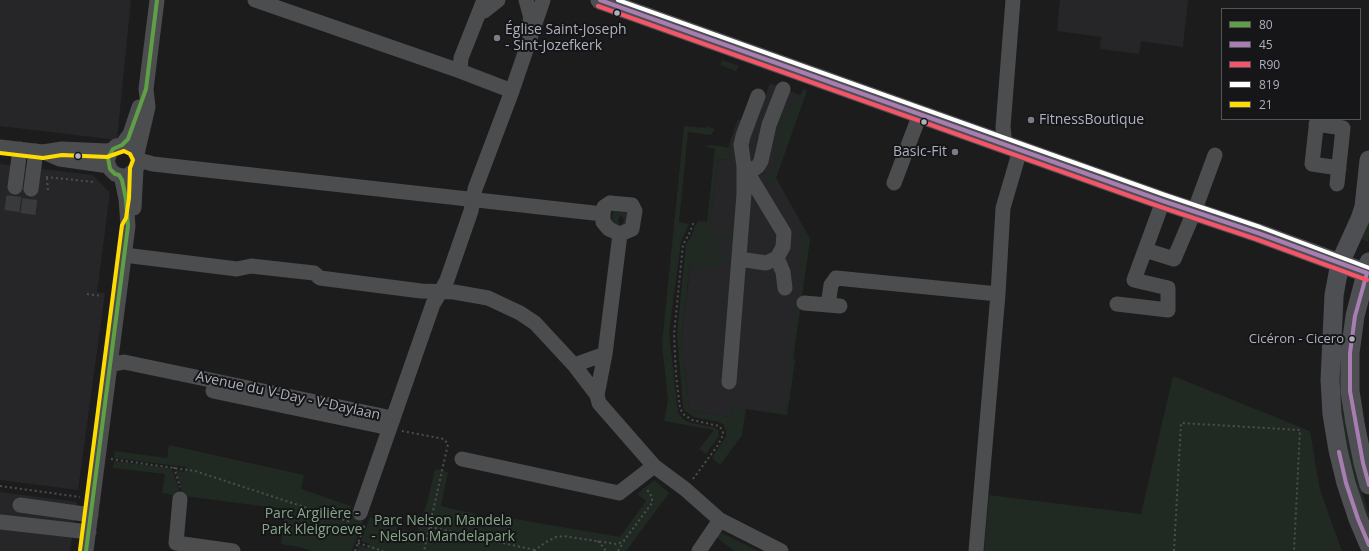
<!DOCTYPE html>
<meta charset="utf-8">
<style>
body{margin:0}
#map{position:relative;width:1369px;height:551px;overflow:hidden;background:#1c1c1c;font-family:"Open Sans",sans-serif}
canvas{display:block}
.legend{position:absolute;left:1221px;top:8px;width:140px;height:112px;box-sizing:border-box;background:#161618;border:1px solid #52545a;margin:0;padding:5px 7px;list-style:none;font-size:12px;color:#adb1bc}
.legend li{display:flex;align-items:center;gap:8px;height:20px}
.legend b{width:20px;border:1px solid #52545a}
</style>
<div id="map">
<canvas width="1369" height="551"></canvas>
<ul class="legend">
<li><b style="height:5px;background:#5f9f46"></b>80</li>
<li><b style="height:5px;background:#a87eb2"></b>45</li>
<li><b style="height:5px;background:#f65569"></b>R90</li>
<li><b style="height:5px;background:#fff"></b>819</li>
<li><b style="height:5px;background:#ffdc01"></b>21</li>
</ul>
</div>
<script>
const ctx = document.querySelector('canvas').getContext('2d');
ctx.lineJoin = 'round';
function fillPath(path, color) {
  ctx.fillStyle = color;
  ctx.fill(path, 'evenodd');
}
function poly(rows) {
  const path = new Path2D();
  for (const r of rows) {
    path.moveTo(r[0], r[1]);
    for (let i = 2; i < r.length; i += 2) path.lineTo(r[i], r[i + 1]);
  }
  return path;
}
function stroke(path, color, width, dash) {
  ctx.strokeStyle = color;
  ctx.lineWidth = width;
  ctx.lineCap = dash ? 'butt' : 'round';
  ctx.setLineDash(dash || []);
  ctx.stroke(path);
}
function write(font, color, halo, rows, align = 'center') {
  ctx.font = font + ' "Open Sans",sans-serif';
  ctx.lineWidth = 4;
  ctx.setLineDash([]);
  ctx.textBaseline = 'middle';
  ctx.strokeStyle = halo;
  ctx.fillStyle = color;
  for (const [text, x, y, turn = 0] of rows) {
    ctx.save();
    ctx.translate(x, y);
    ctx.rotate((+turn || 0) * Math.PI / 180);
    ctx.textAlign = isNaN(turn) ? turn : align;
    if (halo) ctx.strokeText(text, 0, 0);
    ctx.fillText(text, 0, 0);
    ctx.restore();
  }
}
const built = poly([
 [0,0,131,0,117,140,0,126],
 [1060,0,1188,0,1183,47,1141,41,1139,54,1100,49,1101,37,1057,31],
 [782,81,790,85,788,90,804,97,776,178,810,239,793,359,795,360,787,415,732,407,731,417,690,411,681,342,695,228,709,230,718,159,729,160,730,141,738,119,755,125,770,83,779,87],
 [0,164,93,175,110,193,97,292,105,293,78,490,0,480],
 [0,492,77,502,70,551,0,551]
]);
const green = poly([
 [722,60,739,66,736,71,720,65],
 [803,89,807,91,776,178,810,239,793,359,795,360,787,415,756,410,772,411,772,408,786,409,799,289,803,289,803,285,799,284,798,281,803,250,799,238,806,233,777,181,766,182,765,180,766,172,775,173,779,143,782,135,774,132,780,112,788,115,794,98,798,100],
 [684,126,706,128,706,126,715,129,711,135,688,132,679,222,689,224,681,242,669,333,678,413,684,420,691,423,714,427,718,430,719,436,706,454,699,449,714,430,664,421,668,400,662,344],
 [730,141,729,160,718,159,709,230,715,231,715,235,717,242,721,249,711,257,706,250,704,252,708,259,699,266,690,265,681,342,690,411,731,417,732,406,746,409,742,434,743,434,720,465,712,458,726,436,726,432,723,424,719,422,694,417,685,411,683,406,677,334,686,244,692,235,695,225,696,225,698,221,707,222,715,149,706,147,708,145,720,146,728,148],
 [628,208,626,225,622,225,624,220,622,216,619,217,618,218,619,225,614,224,612,220,613,210],
 [1369,219,1369,236,1368,242,1359,238],
 [721,232,728,232,726,246,720,235],
 [726,253,727,254,727,257,724,261,699,272,700,267,716,256],
 [1345,283,1341,358,1361,488,1369,513,1369,529,1360,509,1338,404,1338,334],
 [1173,376,1310,431,1320,490,1342,551,984,551,989,495,1141,514],
 [169,445,304,475,301,489,351,506,348,515,363,521,352,551,312,551,299,547,281,544,285,509,183,496,176,470,184,472,186,467,114,458,115,451,167,458],
 [114,461,168,468,172,470,179,488,178,496,162,493,165,474,113,468],
 [435,469,448,472,441,506,491,518,492,515,620,537,646,501,637,494,654,480,669,493,626,551,357,551,359,545,368,548,370,544,361,541,370,517,416,534,427,503],
 [720,532,758,551,734,551,716,537]
]);
const minorTunnel = poly([
 [12,211,15,187],
 [28,214,31,189]
]);
const path = poly([
 [46,177,94,182],
 [47,178,48,191],
 [87,294,102,296],
 [402,431,444,439,448,444,424,551],
 [111,459,195,471,350,522],
 [174,467,180,487],
 [693,479,718,445,723,435,723,431,719,426,692,420,683,414,680,408,676,375,674,334,683,245,690,232,694,221],
 [0,486,80,497],
 [430,527,535,550],
 [598,541,606,551],
 [358,543,383,551],
 [355,551,365,524],
 [534,551,546,542,556,537,563,536,616,544,623,542,652,503,652,497,646,488],
 [618,551,623,543],
 [1174,551,1181,423,1300,430,1294,551]
]);
const minor = poly([
 [255,0,460,71,512,91],
 [526,0,531,18,530,21],
 [484,11,498,0],
 [460,71,461,58,484,0],
 [1317,119,1312,164,1339,168],
 [1316,124,1343,128,1337,184],
 [1005,144,1003,127,1013,0],
 [122,145,130,134,139,107],
 [0,147,43,152,62,149,107,151,111,150],
 [46,153,60,159,109,166],
 [137,154,148,107,146,89,157,0],
 [139,160,153,164,603,214],
 [748,173,758,166,761,161,769,125,783,89],
 [894,183,920,114],
 [15,187,20,149],
 [31,189,36,151],
 [610,203,632,205,635,211,632,229,620,234,609,229,603,222,603,214,604,207,610,203],
 [134,208,136,169,139,163,137,154,132,148,124,145,116,146,110,152,107,162,110,169,115,174,122,176,127,176,136,169],
 [1145,250,1174,259,1194,212,1215,155],
 [124,255,237,269,251,266,314,273,320,278,421,291,454,292,488,298,520,313,535,323,574,365,597,395,599,403,654,466,685,489,720,520,781,551],
 [777,258,783,272,785,288],
 [739,259,766,263,777,258,783,247,784,233,744,167],
 [804,303,840,306],
 [1117,304,1168,310,1168,288,1134,280,1163,201],
 [828,305,831,285,836,278,998,294],
 [110,365,124,362,378,415,387,417,391,423],
 [574,365,605,354],
 [729,382,744,194,744,166,741,145,743,136,758,96],
 [213,391,385,427,391,423],
 [597,395,605,354,620,234],
 [462,459,619,493,654,466],
 [180,499,176,543,233,551],
 [20,505,91,515],
 [360,513,433,304,441,291,447,280,471,211,475,189,512,91,543,0],
 [1,522,89,532],
 [86,551,128,226,126,199,122,180,119,175],
 [699,551,720,520],
 [976,551,998,294,1003,208,1020,150]
]);
const major = poly([
 [600,0,1163,201,1258,233,1369,274],
 [1369,160,1364,207,1360,219,1340,263,1334,295,1330,380,1332,414,1338,450,1346,483,1358,519,1369,545],
 [1369,262,1355,316,1350,353,1350,391,1355,423,1363,463,1369,485]
]);
const bus1 = poly([
 [86,551,128,226,126,199,122,180,119,175,115,174,110,169,108,158,113,149,122,145,128,139,146,89,157,0]
]);
const bus2 = poly([
 [600,0,1163,201,1258,233,1367,273,1355,316,1350,353,1350,391,1363,463,1369,485],
 [1339,452,1346,483,1358,519,1369,545]
]);
const bus3 = poly([
 [598,6,1161,207,1256,239,1367,280]
]);
const bus4 = poly([
 [618,0,1165,195,1260,227,1369,268]
]);
const bus5 = poly([
 [0,153,43,158,62,155,107,157,124,151,130,154,133,160,130,168,129,198,126,218,122,225,80,550]
]);
const markers = [
 [617,13,3.5,"#adb1bc"],
 [497,38,4,"#7a7d84"],
 [1031,120,4,"#7a7d84"],
 [924,122,3.5,"#adb1bc"],
 [955,152,4,"#7a7d84"],
 [78,156,3.5,"#adb1bc"],
 [1352,339,3.5,"#adb1bc"]
];
const busNames = [
 ["Cicéron - Cicero",1344,339]
];
const poiNames = [
 ["Église Saint-Joseph",505,30],
 ["- Sint-Jozefkerk",505,46],
 ["FitnessBoutique",1039,120],
 ["Basic-Fit",947,152,"right"]
];
const streetNames = [
 ["Avenue du V-Day - V-Daylaan",288,396,12]
];
const parkNames = [
 ["Parc Argilière -",312,514],
 ["Park Kleigroeve",312,530],
 ["Parc Nelson Mandela",443,521],
 ["- Nelson Mandelapark",443,537]
];
fillPath(built, '#262628');
fillPath(green, '#212923');
stroke(minorTunnel, '#393a3c', 15, [15, 8]);
stroke(path, '#4d4e51', 2, [2, 3]);
stroke(minor, '#4c4d4f', 15);
stroke(major, '#4e4f52', 19);
stroke(bus1, '#5f9f46', 4);
stroke(bus2, '#a87eb2', 4);
stroke(bus3, '#f65569', 4);
stroke(bus4, '#fff', 4);
stroke(bus5, '#ffdc01', 4);
for (const [x, y, r, color] of markers) {
  const dot = new Path2D();
  dot.arc(x, y, r, 0, 2 * Math.PI);
  ctx.fillStyle = color;
  ctx.fill(dot);
  stroke(dot, '#161618', 1.5);
}
write('13px', '#adb1bc', '#161618', busNames, 'right');
write('14px', '#adb1bc', '#161618', poiNames, 'left');
write('14px', '#adb1bc', '#161618', streetNames);
write('14px', '#84a789', '#161618', parkNames);
</script>
